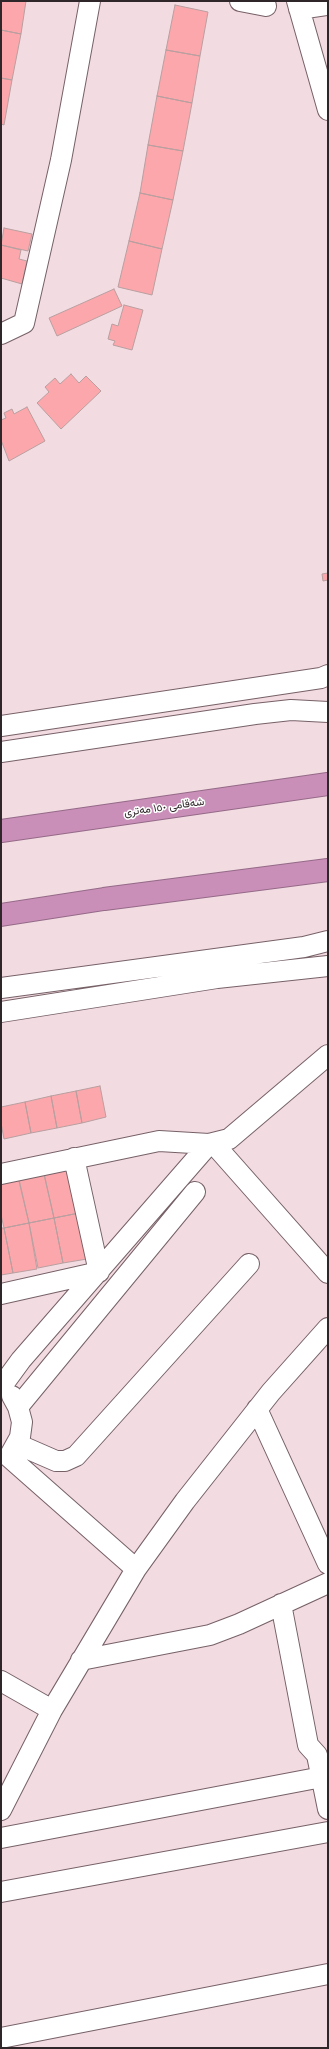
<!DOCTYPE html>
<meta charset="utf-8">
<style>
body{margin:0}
#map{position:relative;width:329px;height:2049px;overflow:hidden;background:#f3dbe2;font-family:"Public Sans",sans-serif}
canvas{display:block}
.frame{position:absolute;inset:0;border:2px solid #2f2629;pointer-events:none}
</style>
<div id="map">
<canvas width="329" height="2049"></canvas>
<div class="frame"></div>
</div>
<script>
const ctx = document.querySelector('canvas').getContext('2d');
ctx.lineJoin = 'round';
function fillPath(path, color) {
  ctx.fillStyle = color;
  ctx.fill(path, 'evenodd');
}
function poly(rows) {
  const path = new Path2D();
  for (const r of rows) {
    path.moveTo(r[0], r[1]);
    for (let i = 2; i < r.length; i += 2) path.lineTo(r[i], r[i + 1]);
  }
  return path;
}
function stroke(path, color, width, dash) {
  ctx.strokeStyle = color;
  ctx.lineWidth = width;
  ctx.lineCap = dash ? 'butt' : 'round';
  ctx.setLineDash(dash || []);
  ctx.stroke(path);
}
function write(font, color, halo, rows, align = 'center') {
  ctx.font = font + ' "Public Sans",Vazirmatn,sans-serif';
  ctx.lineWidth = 3;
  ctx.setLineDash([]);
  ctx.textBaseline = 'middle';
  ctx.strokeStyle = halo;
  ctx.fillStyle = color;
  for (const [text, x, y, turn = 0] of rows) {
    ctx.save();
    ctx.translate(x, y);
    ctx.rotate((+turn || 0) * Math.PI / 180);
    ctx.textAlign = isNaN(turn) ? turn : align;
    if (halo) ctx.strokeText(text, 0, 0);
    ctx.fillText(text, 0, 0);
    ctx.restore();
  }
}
const building = poly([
 [1,1,26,1,21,34,1,30,1,1],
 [175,5,208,12,200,56,166,50,175,5],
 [1,30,21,34,12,80,1,78,1,30],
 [166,50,200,56,192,103,157,96,166,50],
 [1,78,12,80,4,125,1,124,1,78],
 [157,96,192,103,183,151,148,145,157,96],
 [148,145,183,151,173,200,140,193,148,145],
 [140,193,173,200,162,249,129,241,140,193],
 [4,228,32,234,28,251,1,245,4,228],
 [129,241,162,249,152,295,118,287,129,241],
 [1,245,21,250,19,259,27,261,22,284,1,278,1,245],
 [114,289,122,306,57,336,49,318,114,289],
 [124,305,143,310,132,350,113,345,115,341,108,339,112,324,118,326,124,305],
 [71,374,79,383,86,376,101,391,61,429,37,403,49,392,45,387,55,378,60,384,71,374],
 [27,407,45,441,9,461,1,440,1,420,6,418,4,413,12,409,14,414,27,407],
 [328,573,328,580,323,581,322,574,328,573],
 [100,1086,106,1117,82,1123,76,1091,100,1086],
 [76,1091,82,1123,57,1128,51,1096,76,1091],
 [51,1096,57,1128,31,1133,25,1102,51,1096],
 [25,1102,31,1133,4,1139,1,1123,1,1107,25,1102],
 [67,1163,79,1213,54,1218,43,1169,67,1163],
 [43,1170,54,1218,29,1223,18,1175,43,1170],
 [17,1173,29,1223,4,1228,1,1215,1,1177,17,1173],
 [79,1213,87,1259,63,1263,54,1218,79,1213],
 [54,1218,63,1263,38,1268,29,1223,54,1218],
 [29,1223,37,1269,13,1273,4,1228,29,1223],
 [1,1228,4,1228,13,1273,1,1275,1,1228]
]);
const minor = poly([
 [240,1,266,6],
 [297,1,328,110],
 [299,9,326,5],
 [1,334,24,323,61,160,90,1],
 [1,726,321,678,328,675],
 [1,752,255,714,291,710,328,712],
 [1,988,304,947,328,941],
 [1,1012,217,978,328,966],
 [213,1143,328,1273],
 [1,1174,159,1141,209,1144,229,1139,328,1055],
 [1,1294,99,1272,74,1158],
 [2,1386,21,1360,209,1144],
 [18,1407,195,1192],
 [257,1409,328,1564],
 [17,1444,56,1461,65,1461,76,1456,249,1264],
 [10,1455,20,1437,22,1422,18,1407,12,1396],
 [9,1457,136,1569],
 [281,1604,308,1745,317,1755,328,1809],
 [81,1660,210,1635,239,1624,328,1583],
 [1,1681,52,1710],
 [1,1810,52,1710,136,1569,185,1501,271,1392,328,1328],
 [1,1838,322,1777],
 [1,1892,328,1832],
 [1,2038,328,1974]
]);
const highway = poly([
 [1,831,328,784],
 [1,915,104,899,328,870]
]);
const streetNames = [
 ["شەقامی ١٥٠ مەتری",164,807,-8]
];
fillPath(building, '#fca7ab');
stroke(building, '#b89fa0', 1);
stroke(minor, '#766167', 22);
stroke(highway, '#946a87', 24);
stroke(minor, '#fff', 20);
stroke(highway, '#ca8fb9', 22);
write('11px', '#2f2629', '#fff', streetNames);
</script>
